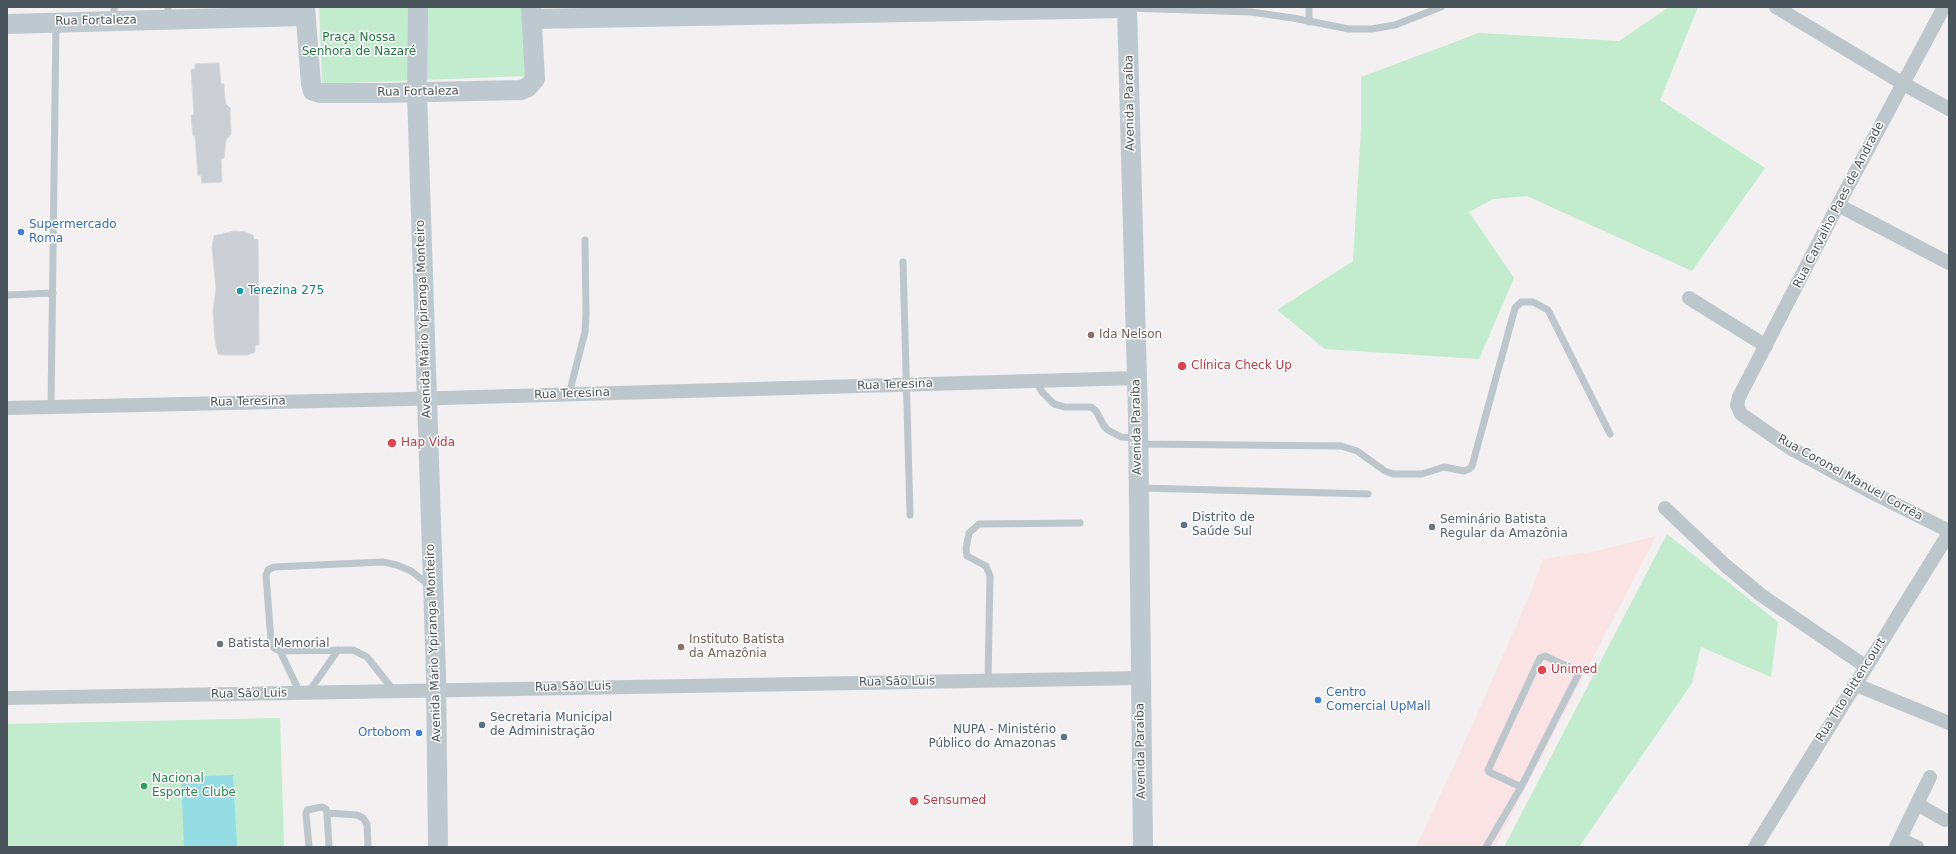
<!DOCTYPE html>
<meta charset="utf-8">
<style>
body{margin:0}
#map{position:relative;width:1956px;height:854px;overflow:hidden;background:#f2f0f0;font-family:"DejaVu Sans",sans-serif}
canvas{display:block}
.frame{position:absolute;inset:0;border:8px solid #4a555b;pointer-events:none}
</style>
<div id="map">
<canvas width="1956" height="854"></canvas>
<div class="frame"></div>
</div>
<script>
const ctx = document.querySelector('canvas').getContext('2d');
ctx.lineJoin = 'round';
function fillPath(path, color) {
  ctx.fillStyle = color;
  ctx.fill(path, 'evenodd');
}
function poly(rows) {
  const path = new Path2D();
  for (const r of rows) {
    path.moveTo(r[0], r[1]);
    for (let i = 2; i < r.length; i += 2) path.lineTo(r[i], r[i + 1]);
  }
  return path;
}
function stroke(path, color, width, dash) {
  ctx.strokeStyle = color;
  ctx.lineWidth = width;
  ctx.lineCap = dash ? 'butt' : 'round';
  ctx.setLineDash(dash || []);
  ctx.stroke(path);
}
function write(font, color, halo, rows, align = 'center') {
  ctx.font = font + ' "DejaVu Sans",sans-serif';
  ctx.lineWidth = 3;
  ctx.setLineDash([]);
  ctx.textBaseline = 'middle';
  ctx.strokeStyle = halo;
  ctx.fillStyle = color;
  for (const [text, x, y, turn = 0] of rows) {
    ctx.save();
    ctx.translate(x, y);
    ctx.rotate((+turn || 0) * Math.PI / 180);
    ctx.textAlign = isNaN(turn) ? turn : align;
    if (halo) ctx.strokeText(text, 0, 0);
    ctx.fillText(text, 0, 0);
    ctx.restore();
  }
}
const medical = poly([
 [1656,536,1495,847,1416,847,1460,753,1533,587,1543,559,1597,551]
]);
const green = poly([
 [319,7,522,7,525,76,322,84],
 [1669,7,1698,7,1660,100,1765,168,1692,271,1527,196,1493,199,1469,212,1514,278,1479,359,1325,349,1277,310,1353,261,1361,129,1361,77,1479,33,1619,41],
 [1667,534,1778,622,1771,677,1701,647,1692,683,1579,847,1504,847],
 [280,718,284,847,7,847,7,724]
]);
const water = poly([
 [233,775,237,847,184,847,181,777]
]);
const building = poly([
 [219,63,221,84,224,84,225,99,226,104,230,108,231,134,226,140,224,158,221,159,222,182,202,183,201,175,198,176,195,135,193,136,191,115,194,115,191,70,195,69,195,64,219,63],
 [234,231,245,232,253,235,254,239,258,240,259,345,255,345,255,352,248,355,225,355,218,354,215,340,213,311,216,288,212,247,214,236,234,231]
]);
const lane = poly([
 [114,7,114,20],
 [168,7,168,19],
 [1128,8,1251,12,1293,18,1349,29,1371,29,1395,25,1441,7],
 [1309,22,1309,7],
 [903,262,910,515],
 [7,295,53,293],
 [1036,381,1042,392,1054,404,1065,407,1091,407,1096,411,1104,426,1108,430,1121,437,1137,438],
 [569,394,585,332,586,314,585,240],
 [51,406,56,24],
 [1139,444,1341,446,1357,451,1385,471,1393,474,1422,474,1444,467,1464,471,1469,469,1472,466,1515,308,1521,302,1533,302,1548,310,1610,434],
 [1141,488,1368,494],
 [280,651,300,693],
 [988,680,990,576,986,566,967,556,966,548,969,533,979,524,1080,523],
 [394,691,367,657,353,650,280,651,274,648,271,641,266,575,268,570,274,567,383,562,397,565,411,571,429,585],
 [308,693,338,650],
 [327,813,357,815,363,818,367,824,368,847],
 [309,847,306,814,307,810,322,807,326,809,327,813,329,847],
 [1486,847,1521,787,1578,675,1577,671,1545,656,1540,658,1488,770,1489,772,1521,787]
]);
const street = poly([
 [1776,7,1902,83,1949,109],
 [1944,7,1838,205,1739,397,1737,405,1741,414,1790,448,1873,493,1949,531],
 [1838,205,1949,263],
 [1689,298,1766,346],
 [7,408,409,399,1136,378],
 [1665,508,1725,565,1761,595,1865,666],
 [1854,684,1949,723],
 [7,698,1140,678],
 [1917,804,1945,820],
 [1900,839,1917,847],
 [1755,847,1949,533],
 [1896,847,1930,777]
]);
const secondary = poly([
 [305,7,311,84,313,91,320,93,382,93,521,90,528,87,535,79,531,7],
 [418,7,417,93,436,675,438,847],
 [1127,7,1138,416,1143,847],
 [532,19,1127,8],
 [7,24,305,16]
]);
const markers = [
 [21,232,4,"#3f7fe0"],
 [240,291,4,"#0f9aa8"],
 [1091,335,4,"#8d6e63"],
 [1182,366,5,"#e0444e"],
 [392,443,5,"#e0444e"],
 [1184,525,4,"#5c6f8a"],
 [1432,527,4,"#6b7280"],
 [220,644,4,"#6b7280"],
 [681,647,4,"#8d6e63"],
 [1542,670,5,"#e0444e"],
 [1318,700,4,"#3f7fe0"],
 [482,725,4,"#5c6f8a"],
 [419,733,4,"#3f7fe0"],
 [1064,737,4,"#5c6f8a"],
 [144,786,4,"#2e9e5b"],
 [914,801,5,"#e0444e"]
];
const streetNames = [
 ["Rua Fortaleza",96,21,-1],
 ["Rua Fortaleza",418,92,-1],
 ["Avenida Paraíba",1130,103,-91],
 ["Rua Carvalho Paes de Andrade",1839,205,-63],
 ["Avenida Mário Ypiranga Monteiro",424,319,-92],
 ["Rua Teresina",895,385,-2],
 ["Rua Teresina",572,394,-2],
 ["Rua Teresina",248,402,-1],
 ["Avenida Paraíba",1137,427,-91],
 ["Rua Coronel Manuel Corrêa",1850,478,29],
 ["Avenida Mário Ypiranga Monteiro",434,643,-92],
 ["Rua São Luis",897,682,-1],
 ["Rua São Luis",573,687,-1],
 ["Rua Tito Bittencourt",1851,690,-58],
 ["Rua São Luis",249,694,-1],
 ["Avenida Paraíba",1141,751,-91]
];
const parkNames = [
 ["Praça Nossa",359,38],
 ["Senhora de Nazaré",359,52]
];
const shopNames = [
 ["Supermercado",29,225],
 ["Roma",29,239],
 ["Centro",1326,693],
 ["Comercial UpMall",1326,707],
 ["Ortobom",411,733,"right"]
];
const cultureNames = [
 ["Terezina 275",248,291]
];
const educationNames = [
 ["Ida Nelson",1099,335],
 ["Instituto Batista",689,640],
 ["da Amazônia",689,654]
];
const healthNames = [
 ["Clínica Check Up",1191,366],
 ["Hap Vida",401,443],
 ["Unimed",1551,670],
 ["Sensumed",923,801]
];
const serviceNames = [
 ["Distrito de",1192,518],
 ["Saúde Sul",1192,532],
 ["Secretaria Municipal",490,718],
 ["de Administração",490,732],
 ["NUPA - Ministério",1056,730,"right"],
 ["Público do Amazonas",1056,744,"right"]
];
const worshipNames = [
 ["Seminário Batista",1440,520],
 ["Regular da Amazônia",1440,534],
 ["Batista Memorial",228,644]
];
const leisureNames = [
 ["Nacional",152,779],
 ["Esporte Clube",152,793]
];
fillPath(medical, '#f9e3e4');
fillPath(green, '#c3ebce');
fillPath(water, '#95dce3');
fillPath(building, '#cbced2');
stroke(building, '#d5d7da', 1);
stroke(lane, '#bdc6cb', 7);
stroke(street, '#bdc6cb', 14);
stroke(secondary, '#bec8cf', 20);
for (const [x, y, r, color] of markers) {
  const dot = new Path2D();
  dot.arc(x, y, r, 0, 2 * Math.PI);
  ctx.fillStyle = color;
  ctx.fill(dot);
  stroke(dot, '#fff', 1.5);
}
write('12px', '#4a555b', '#fff', streetNames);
write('12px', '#217641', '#fff', parkNames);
write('12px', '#366cbe', '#fff', shopNames, 'left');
write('12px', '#0d838f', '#fff', cultureNames, 'left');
write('12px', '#785e54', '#fff', educationNames, 'left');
write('12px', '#be3a42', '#fff', healthNames, 'left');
write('12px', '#4e5e75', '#fff', serviceNames, 'left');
write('12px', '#5b616d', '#fff', worshipNames, 'left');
write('12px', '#27864d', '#fff', leisureNames, 'left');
</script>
